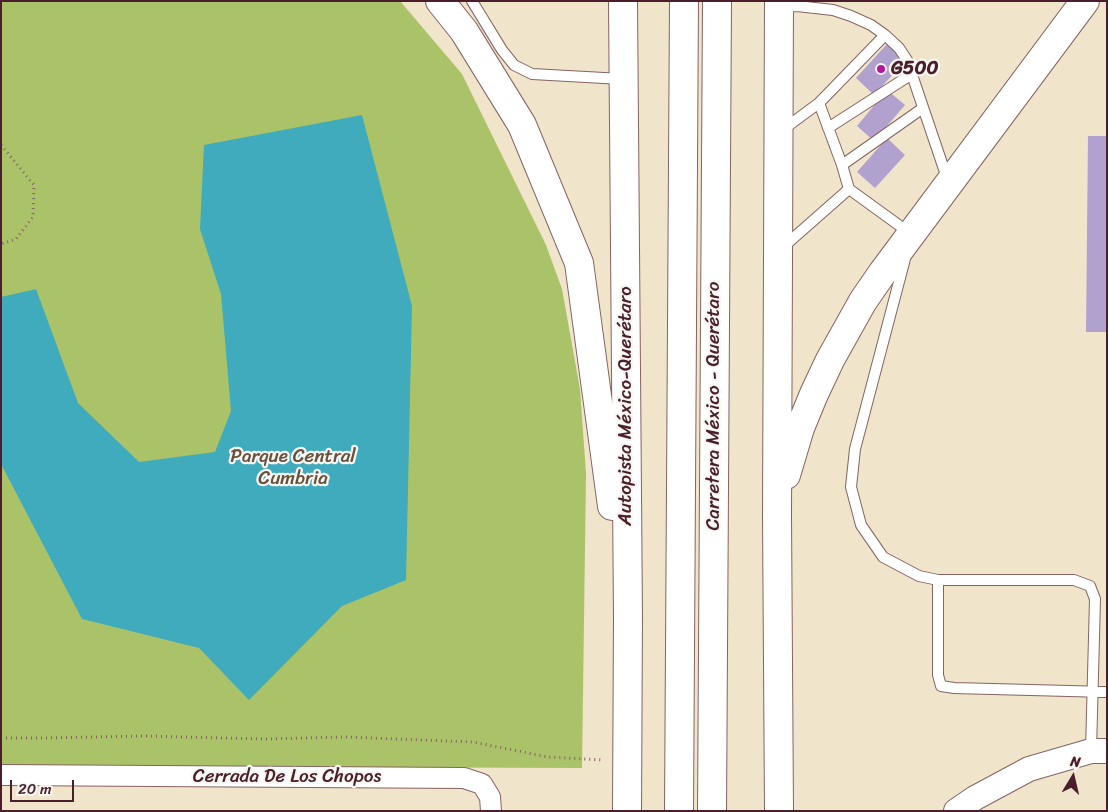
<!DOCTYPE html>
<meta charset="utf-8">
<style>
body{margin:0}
#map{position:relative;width:1108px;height:812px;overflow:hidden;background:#f0e4ca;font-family:Sriracha,sans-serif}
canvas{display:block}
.frame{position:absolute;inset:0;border:2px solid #4a1f2b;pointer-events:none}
.north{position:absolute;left:1048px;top:752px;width:50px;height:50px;-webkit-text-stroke:4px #f6f6f2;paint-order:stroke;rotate:9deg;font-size:14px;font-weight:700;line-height:20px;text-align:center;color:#4a1f2b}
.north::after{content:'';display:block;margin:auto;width:18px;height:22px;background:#4a1f2b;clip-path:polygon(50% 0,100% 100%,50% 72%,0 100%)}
.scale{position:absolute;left:10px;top:780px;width:64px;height:22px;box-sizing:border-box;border:2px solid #4a1f2b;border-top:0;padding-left:6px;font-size:15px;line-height:18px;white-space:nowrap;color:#4a1f2b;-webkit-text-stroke:4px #f6f6f2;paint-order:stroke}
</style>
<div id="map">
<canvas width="1108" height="812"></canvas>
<div class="frame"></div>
<div class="north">N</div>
<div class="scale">20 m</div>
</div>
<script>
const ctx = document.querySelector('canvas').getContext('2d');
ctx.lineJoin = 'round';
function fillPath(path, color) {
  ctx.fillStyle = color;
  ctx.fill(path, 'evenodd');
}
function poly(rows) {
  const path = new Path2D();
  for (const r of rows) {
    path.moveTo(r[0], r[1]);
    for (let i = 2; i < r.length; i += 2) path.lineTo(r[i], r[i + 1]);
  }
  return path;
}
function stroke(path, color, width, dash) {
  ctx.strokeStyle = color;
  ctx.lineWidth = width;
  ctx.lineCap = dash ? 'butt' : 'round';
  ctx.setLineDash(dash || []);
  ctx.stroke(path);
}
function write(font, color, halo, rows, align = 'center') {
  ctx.font = font + ' Sriracha,sans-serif';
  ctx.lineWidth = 4.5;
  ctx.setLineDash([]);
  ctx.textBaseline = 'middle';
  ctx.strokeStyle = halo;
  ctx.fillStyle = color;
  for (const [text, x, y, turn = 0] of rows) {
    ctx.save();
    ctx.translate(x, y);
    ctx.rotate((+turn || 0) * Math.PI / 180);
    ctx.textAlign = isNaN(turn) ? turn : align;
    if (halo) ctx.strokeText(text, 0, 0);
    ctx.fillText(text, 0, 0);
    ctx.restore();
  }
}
const green = poly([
 [1,1,400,1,462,74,546,245,562,289,580,389,586,473,582,768,1,766]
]);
const water = poly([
 [362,115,412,306,406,580,342,606,249,700,199,648,82,619,1,464,1,297,36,289,78,403,139,462,215,452,231,411,221,294,200,229,204,145]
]);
const building = poly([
 [887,44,906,60,874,95,856,78],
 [887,90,905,105,874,141,857,126],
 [1088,136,1107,136,1107,332,1086,332],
 [887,138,905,155,875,188,857,172]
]);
const path = poly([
 [1,145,34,185,33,217,16,239,1,244],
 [1,738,43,738,143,736,267,739,345,737,473,742,548,757,604,760]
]);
const service = poly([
 [472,1,502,50,514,65,532,74,622,79],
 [781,7,797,6,833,10,851,16,871,25,885,35,819,103,842,165,849,189,911,234],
 [885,35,899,48,907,60,948,181],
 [828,128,912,74],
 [781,131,819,103],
 [842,165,923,108],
 [782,248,849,189],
 [906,255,855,449,851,487,861,525,883,557,919,576,938,580,1074,580,1090,586,1095,599,1091,751],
 [938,580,938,675,941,686,954,688,1107,692]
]);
const minor = poly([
 [1,775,464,778,482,784,490,797,491,811]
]);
const tertiary = poly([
 [956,811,975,798,1029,769,1091,751,1107,751]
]);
const primary = poly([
 [440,1,464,31,522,125,579,263,612,506],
 [623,1,628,618,627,811],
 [786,475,800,428,814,394,830,360,863,301,883,272,1085,1],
 [779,811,777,515,779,1]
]);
const trunk = poly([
 [679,811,684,1],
 [712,811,717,1]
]);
const markers = [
 [881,69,5,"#b5179e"]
];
const poiNames = [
 ["G500",891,69]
];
const streetNames = [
 ["Autopista México-Querétaro",626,406,-90],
 ["Carretera México - Querétaro",714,406,-90],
 ["Cerrada De Los Chopos",287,777]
];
const parkNames = [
 ["Parque Central",293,457],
 ["Cumbria",293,479]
];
fillPath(green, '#abc368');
fillPath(water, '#3fabbd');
fillPath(building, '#b0a1cf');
stroke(service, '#846463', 12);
stroke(minor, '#846463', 22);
stroke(tertiary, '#846463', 26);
stroke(primary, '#846463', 30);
stroke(trunk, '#846463', 30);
stroke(path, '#846463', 3, [1, 4]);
stroke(service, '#fff', 10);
stroke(minor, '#fff', 20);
stroke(tertiary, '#fff', 24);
stroke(primary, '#fff', 28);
stroke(trunk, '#fff', 28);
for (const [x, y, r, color] of markers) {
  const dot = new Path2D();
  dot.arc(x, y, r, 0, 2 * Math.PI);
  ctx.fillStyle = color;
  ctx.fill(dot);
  stroke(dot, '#f6f6f2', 2);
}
write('bold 19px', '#4a1f2b', '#f6f6f2', poiNames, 'left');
write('19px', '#4a1f2b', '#f6f6f2', streetNames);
write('19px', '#67503d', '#f6f6f2', parkNames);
</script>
